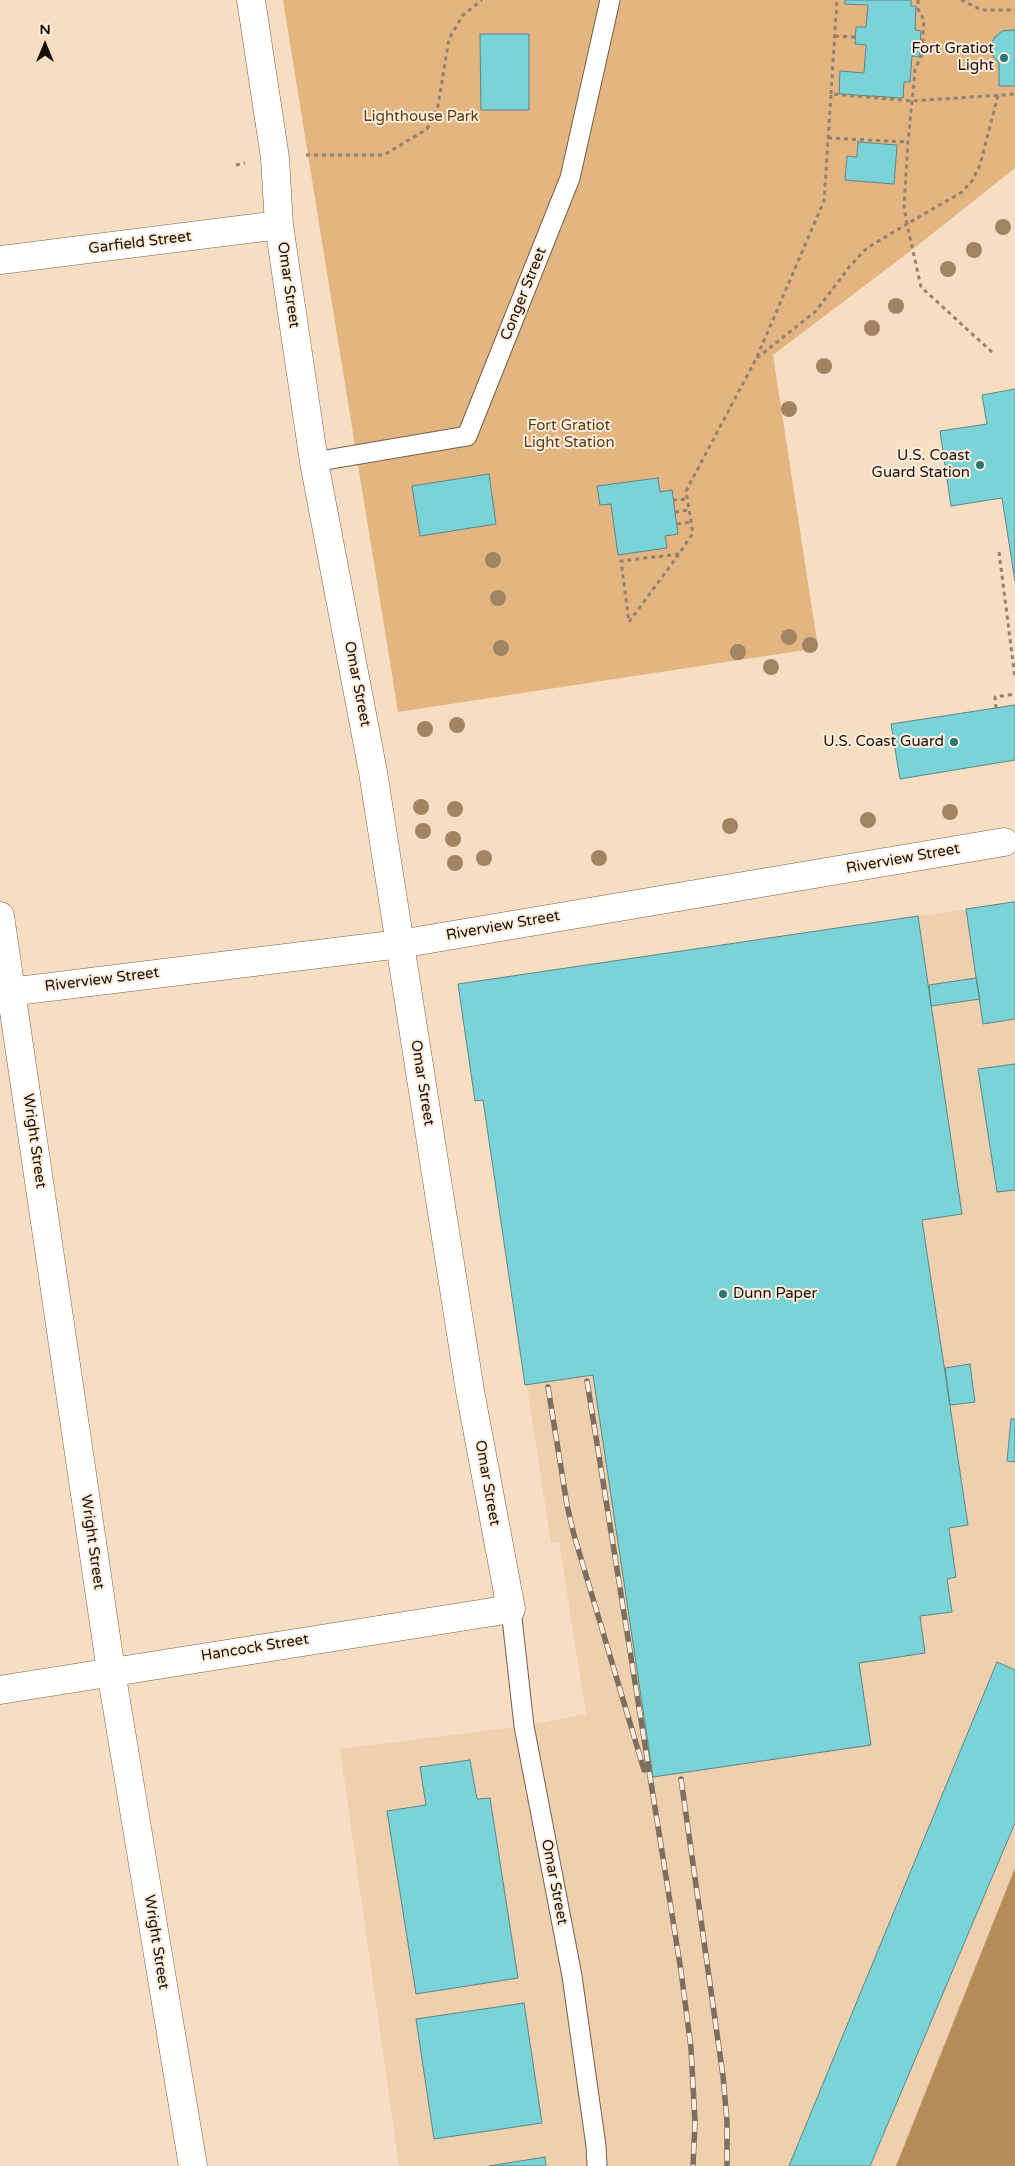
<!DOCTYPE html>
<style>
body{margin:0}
#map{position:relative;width:1015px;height:2166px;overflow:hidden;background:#f7ddc2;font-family:"Varela Round",sans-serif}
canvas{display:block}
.north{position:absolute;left:20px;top:20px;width:50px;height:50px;-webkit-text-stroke:4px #fceddc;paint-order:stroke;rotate:0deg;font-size:14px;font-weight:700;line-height:20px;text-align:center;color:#181007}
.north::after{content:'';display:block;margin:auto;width:18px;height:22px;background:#181007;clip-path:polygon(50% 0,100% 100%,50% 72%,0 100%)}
</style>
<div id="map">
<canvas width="1015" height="2166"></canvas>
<div class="north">N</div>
</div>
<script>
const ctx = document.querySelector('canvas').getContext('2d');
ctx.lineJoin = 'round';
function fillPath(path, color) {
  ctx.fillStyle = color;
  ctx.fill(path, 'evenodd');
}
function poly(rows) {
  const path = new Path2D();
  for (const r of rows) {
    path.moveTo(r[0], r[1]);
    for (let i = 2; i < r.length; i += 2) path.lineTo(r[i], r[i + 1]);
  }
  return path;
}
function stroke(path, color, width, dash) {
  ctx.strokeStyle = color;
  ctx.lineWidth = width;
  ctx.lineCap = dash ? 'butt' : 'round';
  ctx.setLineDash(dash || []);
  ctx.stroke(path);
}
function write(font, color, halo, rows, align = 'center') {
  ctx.font = font + ' "Varela Round",sans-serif';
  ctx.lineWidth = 4;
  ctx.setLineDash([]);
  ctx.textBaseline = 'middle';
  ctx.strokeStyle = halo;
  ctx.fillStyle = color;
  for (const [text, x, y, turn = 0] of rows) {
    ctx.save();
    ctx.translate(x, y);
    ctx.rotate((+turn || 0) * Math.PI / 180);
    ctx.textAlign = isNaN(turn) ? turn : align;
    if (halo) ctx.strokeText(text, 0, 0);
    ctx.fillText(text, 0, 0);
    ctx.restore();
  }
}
const built = poly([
 [1015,902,1015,1868,896,2166,399,2166,340,1749,524,1726,586,1714,559,1542,551,1543,483,1101,475,1101,458,984]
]);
const green = poly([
 [283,0,1015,0,1015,168,913,249,773,355,818,648,398,712]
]);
const water = poly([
 [1015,1868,1015,2166,896,2166]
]);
const building = poly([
 [845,0,911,0,911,6,916,6,915,30,921,31,919,57,912,56,910,82,904,82,903,98,839,94,840,71,864,73,866,45,855,44,856,27,866,27,868,5,845,4,845,0],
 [1013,30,1015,30,1015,86,999,86,999,63,993,56,991,44,994,38,1002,31,1013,30],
 [480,34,529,34,529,110,481,110,480,34],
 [858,142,897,145,894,184,845,180,847,156,857,157,858,142],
 [1015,389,1015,581,1002,498,951,506,940,431,987,424,982,395,1015,389],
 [489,474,496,524,420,536,412,486,489,474],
 [658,478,660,492,672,490,678,534,665,536,667,548,618,555,611,504,600,505,597,486,658,478],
 [1015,705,1015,760,900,779,891,724,1015,705],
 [1013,902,1015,902,1015,1019,983,1024,966,909,1013,902],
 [918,916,962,1214,922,1220,968,1525,949,1528,956,1577,947,1579,952,1612,920,1616,925,1653,859,1663,871,1745,653,1777,593,1375,525,1385,483,1100,475,1101,458,984,918,916],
 [976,978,980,999,931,1006,929,985,976,978],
 [1015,1064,1015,1190,997,1192,978,1069,1015,1064],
 [970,1364,975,1402,950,1405,945,1368,970,1364],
 [1011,1419,1015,1419,1015,1462,1007,1461,1011,1419],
 [997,1662,1015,1670,1015,1823,870,2166,789,2166,997,1662],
 [470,1760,477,1799,490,1798,518,1978,416,1994,387,1811,426,1805,420,1767,470,1760],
 [524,2003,542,2123,434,2139,416,2019,524,2003],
 [545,2157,546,2166,489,2166,545,2157]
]);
const path = poly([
 [918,0,918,9,924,20,922,54,915,70,908,142,904,206,907,224,962,192,972,181,980,165,998,95],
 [961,0,982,10,1015,10],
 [835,36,855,37],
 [831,94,837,0],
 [828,138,908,142],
 [306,155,384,155,427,129,438,106,449,39,462,16,482,0],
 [236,165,245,163],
 [757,358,816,311,850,266,867,248,907,224,921,287,993,353],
 [673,500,687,499],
 [675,512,689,510],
 [677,524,691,522],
 [999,552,1015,678],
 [679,554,621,561,629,622,679,554,693,533,686,491,756,359,824,201,831,94,912,101,1015,94],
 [996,708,995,697,1015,694]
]);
const lane = poly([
 [314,462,467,436,570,178,610,0],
 [511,1609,524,1726,572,1976,596,2146,597,2166]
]);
const street = poly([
 [0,260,279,225],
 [0,916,111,1671,193,2166],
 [0,993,400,944,1004,842],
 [0,1690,511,1609,470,1391,373,772,314,462,279,225,275,158,251,0]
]);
const rail = poly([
 [587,1381,681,1971,691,2048,695,2122,693,2166],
 [548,1387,567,1505,574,1535,644,1770],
 [681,1779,723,2076,727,2121,727,2166]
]);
const trees = [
 [1003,227],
 [974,250],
 [948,269],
 [896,306],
 [872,328],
 [824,366],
 [789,409],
 [493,560],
 [498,598],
 [789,637],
 [810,645],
 [501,648],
 [738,652],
 [771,667],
 [457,725],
 [425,729],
 [421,807],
 [455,809],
 [950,812],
 [868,820],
 [730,826],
 [423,831],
 [453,839],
 [484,858],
 [599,858],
 [455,863]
];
const markers = [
 [1004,58,5,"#297477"],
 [980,465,5,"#297477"],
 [954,742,5,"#297477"],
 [723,1294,5,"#297477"]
];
const poiNames = [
 ["Fort Gratiot",994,49],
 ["Light",994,66],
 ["U.S. Coast",970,456],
 ["Guard Station",970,473],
 ["U.S. Coast Guard",944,742],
 ["Dunn Paper",733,1294,"left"]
];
const parkNames = [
 ["Lighthouse Park",421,117],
 ["Fort Gratiot",569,426],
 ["Light Station",569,443]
];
const streetNames = [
 ["Garfield Street",140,243,-7],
 ["Omar Street",288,285,82],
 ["Conger Street",524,294,-68],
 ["Omar Street",357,684,79],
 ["Riverview Street",903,859,-10],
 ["Riverview Street",503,926,-10],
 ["Riverview Street",102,980,-7],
 ["Omar Street",422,1083,81],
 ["Wright Street",34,1141,82],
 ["Omar Street",487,1483,80],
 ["Wright Street",92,1542,82],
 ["Hancock Street",255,1648,-9],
 ["Omar Street",554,1882,79],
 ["Wright Street",156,1942,81]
];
fillPath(built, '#eed0af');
fillPath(green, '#e2b581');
fillPath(water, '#b88c59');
fillPath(building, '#7ad3d7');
stroke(building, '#5d8688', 1);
stroke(lane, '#766048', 21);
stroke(street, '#766048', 29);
stroke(path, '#94826f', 3, [4, 4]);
stroke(lane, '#fff', 19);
stroke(street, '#fff', 28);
stroke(rail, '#7e6e5d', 5.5);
stroke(rail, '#fceddc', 4, [11]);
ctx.fillStyle = '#a18462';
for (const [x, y] of trees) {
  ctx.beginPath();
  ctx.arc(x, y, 8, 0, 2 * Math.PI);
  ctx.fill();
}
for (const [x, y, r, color] of markers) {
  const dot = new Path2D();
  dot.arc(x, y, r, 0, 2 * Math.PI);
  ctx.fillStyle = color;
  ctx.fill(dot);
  stroke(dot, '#fceddc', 2);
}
write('15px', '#181007', '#fceddc', poiNames, 'right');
write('15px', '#5a3b13', '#fceddc', parkNames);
write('15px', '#181007', '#fceddc', streetNames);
</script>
